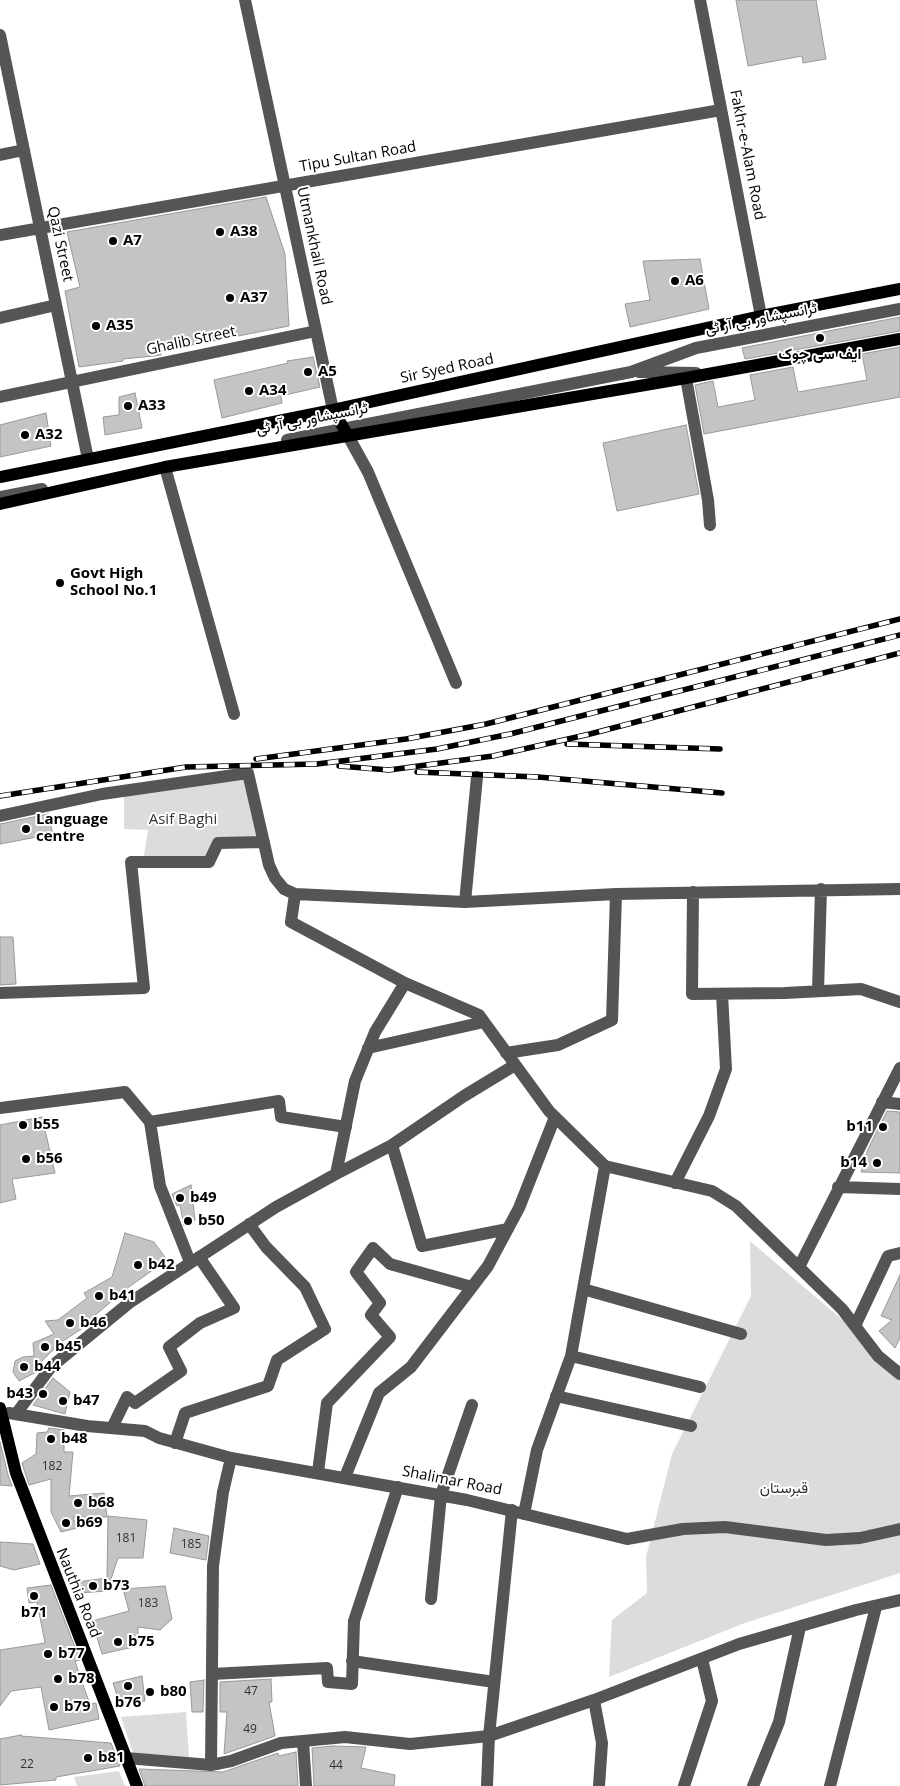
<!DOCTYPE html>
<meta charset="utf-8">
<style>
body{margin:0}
canvas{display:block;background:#fff}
</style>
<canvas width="900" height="1786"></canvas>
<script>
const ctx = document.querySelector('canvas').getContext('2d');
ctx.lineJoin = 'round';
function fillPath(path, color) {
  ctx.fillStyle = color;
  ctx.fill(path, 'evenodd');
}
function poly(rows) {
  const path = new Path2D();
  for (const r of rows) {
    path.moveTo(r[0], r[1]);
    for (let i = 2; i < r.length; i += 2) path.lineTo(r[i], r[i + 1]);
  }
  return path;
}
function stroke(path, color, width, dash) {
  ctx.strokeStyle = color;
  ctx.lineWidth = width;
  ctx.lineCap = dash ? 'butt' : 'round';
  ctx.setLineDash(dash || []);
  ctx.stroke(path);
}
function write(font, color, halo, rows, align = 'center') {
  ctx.font = font + ' "Open Sans",Vazirmatn,sans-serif';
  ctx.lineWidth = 4;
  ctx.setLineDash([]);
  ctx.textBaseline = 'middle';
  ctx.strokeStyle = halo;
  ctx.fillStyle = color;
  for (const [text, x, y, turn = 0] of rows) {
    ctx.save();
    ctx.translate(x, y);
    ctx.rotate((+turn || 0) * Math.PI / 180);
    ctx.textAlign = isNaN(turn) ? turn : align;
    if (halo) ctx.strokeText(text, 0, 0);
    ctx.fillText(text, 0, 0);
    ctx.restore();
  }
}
const green = poly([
 [243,774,264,842,216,839,204,862,143,862,148,830,124,829,124,790],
 [750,1241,859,1334,900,1374,900,1573,745,1623,609,1677,612,1620,647,1593,646,1557,672,1454,751,1296],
 [186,1712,189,1757,133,1753,121,1717],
 [119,1771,125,1786,77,1786,74,1777]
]);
const building = poly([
 [736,0,816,0,826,59,803,63,802,56,748,66,736,0],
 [266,197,285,254,289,326,161,351,161,355,154,356,123,359,123,361,79,367,65,291,80,287,67,232,266,197],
 [700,259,709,309,630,327,625,304,650,300,643,261,700,259],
 [900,317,900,331,745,359,742,348,900,317],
 [900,347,900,397,704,434,695,385,713,381,718,407,755,400,750,375,793,367,798,392,867,380,862,354,900,347],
 [313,357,320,387,281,396,282,403,222,418,214,380,288,363,287,361,313,357],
 [135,393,142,428,105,435,103,417,119,415,119,397,135,393],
 [46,413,51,446,0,457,0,425,46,413],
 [686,425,699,494,617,511,603,443,686,425],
 [48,814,53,834,0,844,0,824,48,814],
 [0,937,13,937,16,984,0,985,0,937],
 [887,1111,900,1112,900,1173,861,1172,868,1149,887,1111],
 [42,1117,55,1173,12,1179,16,1199,0,1203,0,1125,42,1117],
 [191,1185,195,1220,184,1226,180,1205,177,1206,172,1194,191,1185],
 [125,1233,154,1242,167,1260,126,1289,93,1317,95,1320,60,1343,37,1366,41,1367,38,1371,19,1381,13,1372,15,1361,23,1357,34,1356,33,1343,54,1334,45,1321,58,1320,87,1298,84,1293,112,1277,125,1233],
 [900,1275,900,1338,895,1348,879,1331,892,1320,881,1316,900,1275],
 [53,1378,70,1392,65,1414,33,1405,53,1378],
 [49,1428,64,1430,64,1452,73,1452,69,1496,104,1493,107,1517,73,1517,77,1528,61,1532,51,1512,51,1479,29,1485,22,1463,36,1454,37,1433,47,1432,49,1428],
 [0,1442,8,1475,12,1486,0,1485,0,1442],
 [108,1516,147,1520,143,1558,118,1558,107,1591,78,1593,77,1582,107,1578,108,1516],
 [174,1528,209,1536,206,1560,170,1553,174,1528],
 [0,1542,33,1544,40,1564,14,1570,0,1566,0,1542],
 [51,1585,80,1660,75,1661,83,1685,90,1704,96,1703,99,1719,49,1730,41,1687,11,1691,0,1706,0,1650,45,1643,37,1602,29,1603,27,1588,51,1585],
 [165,1586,172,1619,160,1630,138,1627,138,1646,102,1654,92,1621,129,1611,123,1589,165,1586],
 [142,1676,145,1701,120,1705,113,1683,142,1676],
 [271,1679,272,1702,269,1702,275,1736,224,1754,227,1712,220,1712,220,1682,271,1679],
 [204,1680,203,1712,192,1712,190,1682,204,1680],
 [21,1735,21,1736,111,1743,120,1766,56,1777,56,1780,0,1785,0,1739,21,1735],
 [333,1746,366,1747,361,1768,395,1775,394,1786,314,1786,312,1748,333,1746],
 [296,1752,298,1786,145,1786,139,1769,223,1772,278,1753,279,1756,296,1752]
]);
const minor = poly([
 [245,0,333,410],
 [700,0,761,316],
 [0,35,88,459],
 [0,155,24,150],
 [0,235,721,110],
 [0,318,56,305],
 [639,372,696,373],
 [686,378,708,500,710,525],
 [0,397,316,331],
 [347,434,368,472,456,683],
 [287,440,631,372,696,348,900,309],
 [165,467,234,714],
 [0,497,42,489],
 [0,816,102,794,248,773,269,865,275,878,284,889,295,894,291,922,405,983,375,1032,355,1081,336,1174,276,1207,129,1303,51,1367,16,1414],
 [693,892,692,994,785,993,861,989,900,1002],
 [295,894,465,902,616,894,900,889],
 [465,902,477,777],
 [405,983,479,1015,549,1111,605,1166,712,1191,736,1206,842,1309,878,1356,900,1374],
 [818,991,821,889],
 [0,993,144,988,131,862,209,862,218,843,264,842],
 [368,1048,484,1022],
 [506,1053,558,1045,612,1020,616,894],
 [882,1102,900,1104],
 [0,1108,125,1092,150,1122,160,1186,190,1262],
 [150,1122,279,1101,281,1117,346,1127],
 [392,1145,422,1246,508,1229],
 [336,1174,392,1145,464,1096,515,1065],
 [675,1183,709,1116,726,1069,722,994],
 [838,1187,900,1189],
 [799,1267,900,1068],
 [583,1289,741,1334],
 [855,1326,888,1256,900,1253],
 [571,1356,700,1387],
 [556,1396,691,1426],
 [9,1413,87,1426,145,1431,159,1438,231,1458,467,1500,627,1539,683,1529,725,1527,826,1540,860,1538,900,1529],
 [112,1428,127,1397,135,1403,181,1371,169,1347,200,1323,234,1308,199,1257],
 [175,1443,185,1413,268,1386,277,1360,325,1329,305,1287,266,1247,249,1224],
 [318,1472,327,1403,390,1337,371,1315,380,1303,356,1272,373,1248,390,1264,472,1287],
 [345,1477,379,1393,411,1367,488,1266,519,1208,555,1117],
 [524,1514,537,1450,571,1356,605,1166],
 [431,1599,441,1495,472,1405],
 [352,1661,494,1682],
 [212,1674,327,1668,328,1682,352,1684,354,1621,398,1487],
 [594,1700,602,1743,599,1786],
 [303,1741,306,1786],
 [126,1758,211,1765,231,1761,281,1743,303,1741,345,1737,410,1744,489,1736,594,1700,739,1644,856,1610,900,1600],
 [211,1765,213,1566,223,1492,231,1458],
 [487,1786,489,1736,512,1510],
 [684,1786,712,1701,702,1659],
 [753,1786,779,1722,800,1627],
 [830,1786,876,1607]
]);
const major = poly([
 [333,410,347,434],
 [0,477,333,410,761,316,900,289],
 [0,504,165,467,686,378,900,339],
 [0,1408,16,1473,137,1786]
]);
const rail = poly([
 [567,744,720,749],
 [256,759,406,739,486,724,900,619],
 [339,766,389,770,493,756,590,734,900,653],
 [417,772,538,777,722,793],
 [0,796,186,767,317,764,437,749,510,734,900,635]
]);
const markers = [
 [220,232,5,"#000"],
 [113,241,5,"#000"],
 [675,281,5,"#000"],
 [230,298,5,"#000"],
 [96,326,5,"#000"],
 [820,338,5,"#000"],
 [308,372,5,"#000"],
 [249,391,5,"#000"],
 [128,406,5,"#000"],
 [25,435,5,"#000"],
 [60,583,5,"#000"],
 [26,829,5,"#000"],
 [23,1125,5,"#000"],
 [883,1127,5,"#000"],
 [26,1159,5,"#000"],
 [877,1163,5,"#000"],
 [180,1198,5,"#000"],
 [188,1221,5,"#000"],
 [138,1265,5,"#000"],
 [99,1296,5,"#000"],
 [70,1323,5,"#000"],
 [45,1347,5,"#000"],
 [24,1367,5,"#000"],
 [43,1394,5,"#000"],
 [63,1401,5,"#000"],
 [51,1439,5,"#000"],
 [78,1503,5,"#000"],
 [66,1523,5,"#000"],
 [93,1586,5,"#000"],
 [34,1596,5,"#000"],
 [118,1642,5,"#000"],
 [48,1654,5,"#000"],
 [58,1679,5,"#000"],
 [128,1686,5,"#000"],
 [150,1692,5,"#000"],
 [54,1707,5,"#000"],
 [88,1758,5,"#000"]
];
const numberNames = [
 ["182",52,1467],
 ["181",126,1539],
 ["185",191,1545],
 ["183",148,1604],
 ["47",251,1692],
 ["49",250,1730],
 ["22",27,1765],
 ["44",336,1766]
];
const streetNames = [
 ["Fakhr-e-Alam Road",747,155,79],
 ["Tipu Sultan Road",358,157,-10],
 ["Qazi Street",60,244,78],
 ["Utmankhail Road",314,246,78],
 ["ٹرانسپشاور بی آر ٹی",761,319,-11],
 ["Ghalib Street",191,341,-12],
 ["Sir Syed Road",447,369,-12],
 ["ٹرانسپشاور بی آر ٹی",312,419,-11],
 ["Shalimar Road",452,1481,11],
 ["Nauthia Road",78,1593,68]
];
const poiNames = [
 ["A38",230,232],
 ["A7",123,241],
 ["A6",685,281],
 ["A37",240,298],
 ["A35",106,326],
 ["ایف سی چوک",820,355,"center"],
 ["A5",318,372],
 ["A34",259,391],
 ["A33",138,406],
 ["A32",35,435],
 ["Govt High",70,574],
 ["School No.1",70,591],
 ["Language",36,820],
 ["centre",36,837],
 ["b55",33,1125],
 ["b11",873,1127,"right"],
 ["b56",36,1159],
 ["b14",867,1163,"right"],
 ["b49",190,1198],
 ["b50",198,1221],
 ["b42",148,1265],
 ["b41",109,1296],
 ["b46",80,1323],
 ["b45",55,1347],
 ["b44",34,1367],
 ["b43",33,1394,"right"],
 ["b47",73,1401],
 ["b48",61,1439],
 ["b68",88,1503],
 ["b69",76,1523],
 ["b73",103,1586],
 ["b71",34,1613,"center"],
 ["b75",128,1642],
 ["b77",58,1654],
 ["b78",68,1679],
 ["b80",160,1692],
 ["b76",128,1703,"center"],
 ["b79",64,1707],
 ["b81",98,1758]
];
const parkNames = [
 ["Asif Baghi",183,820],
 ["قبرستان",784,1489]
];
fillPath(green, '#dcdcdc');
fillPath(building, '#c4c4c4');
stroke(building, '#999', 1);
stroke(minor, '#555', 12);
stroke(major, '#000', 12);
stroke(rail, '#000', 5.5);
stroke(rail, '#fff', 4, [11]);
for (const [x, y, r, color] of markers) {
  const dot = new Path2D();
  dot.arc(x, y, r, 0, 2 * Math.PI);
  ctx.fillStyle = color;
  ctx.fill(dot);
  stroke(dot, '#fff', 2);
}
write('12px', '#313131', null, numberNames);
write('15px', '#000', '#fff', streetNames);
write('bold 15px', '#000', '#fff', poiNames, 'left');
write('15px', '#333', '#fff', parkNames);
</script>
